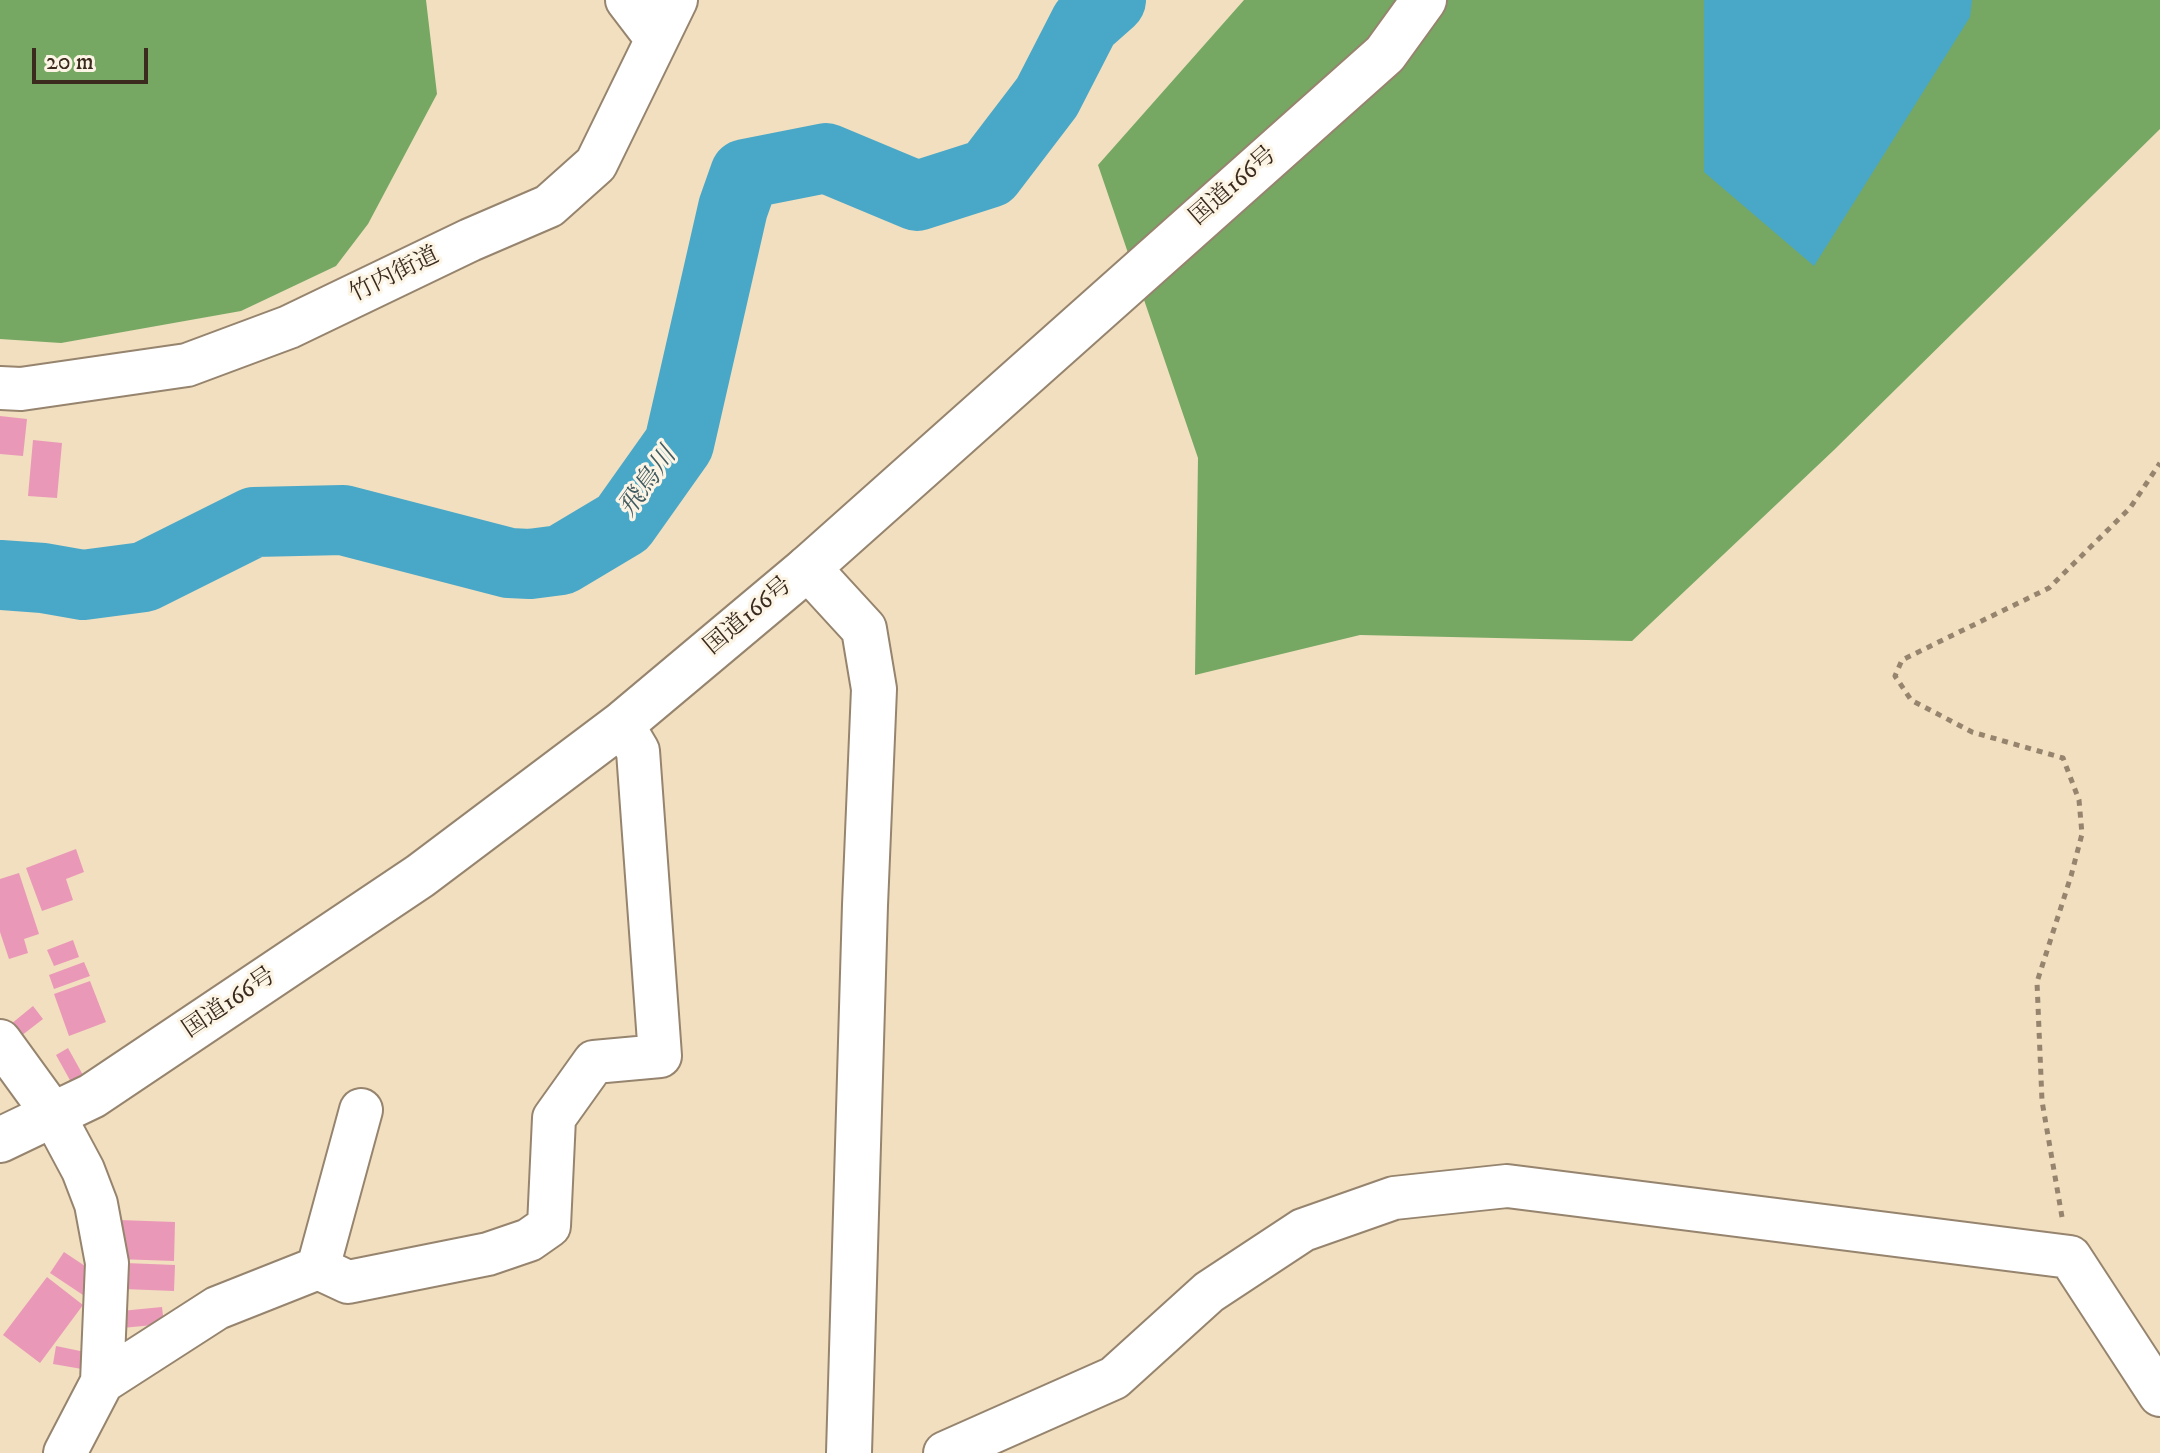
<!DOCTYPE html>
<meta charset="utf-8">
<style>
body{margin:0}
#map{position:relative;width:2160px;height:1453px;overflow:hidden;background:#f1dfbf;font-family:"IM FELL DW Pica",serif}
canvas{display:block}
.scale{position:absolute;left:32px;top:48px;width:116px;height:36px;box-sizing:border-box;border:4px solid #3b2a1e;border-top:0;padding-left:10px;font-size:24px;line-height:28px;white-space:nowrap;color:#3b2a1e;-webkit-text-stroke:6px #fcf5e5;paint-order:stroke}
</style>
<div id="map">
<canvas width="2160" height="1453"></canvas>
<div class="scale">20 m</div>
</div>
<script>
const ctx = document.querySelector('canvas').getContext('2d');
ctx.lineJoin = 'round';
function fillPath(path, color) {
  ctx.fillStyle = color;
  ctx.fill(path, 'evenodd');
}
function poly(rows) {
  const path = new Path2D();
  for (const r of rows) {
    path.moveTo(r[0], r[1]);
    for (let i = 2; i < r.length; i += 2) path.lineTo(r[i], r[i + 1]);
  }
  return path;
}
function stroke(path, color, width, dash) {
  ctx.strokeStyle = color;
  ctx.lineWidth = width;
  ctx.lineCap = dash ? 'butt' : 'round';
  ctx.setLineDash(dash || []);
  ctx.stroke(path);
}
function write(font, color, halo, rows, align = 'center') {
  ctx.font = font + ' "IM FELL DW Pica","Noto Serif JP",serif';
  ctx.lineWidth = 6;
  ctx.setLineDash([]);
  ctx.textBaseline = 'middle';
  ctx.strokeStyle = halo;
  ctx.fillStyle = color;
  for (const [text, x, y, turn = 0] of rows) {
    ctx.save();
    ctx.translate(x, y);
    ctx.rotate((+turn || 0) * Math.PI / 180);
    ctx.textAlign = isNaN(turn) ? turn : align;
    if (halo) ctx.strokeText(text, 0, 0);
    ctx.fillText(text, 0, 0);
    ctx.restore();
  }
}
const forest = poly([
 [0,0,426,0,437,94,368,224,336,266,241,311,61,343,0,339],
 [1244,0,2160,0,2160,129,1834,450,1632,641,1360,635,1195,675,1198,458,1098,165]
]);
const water = poly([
 [1704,0,1972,0,1970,17,1814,266,1704,172]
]);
const river = poly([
 [0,575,43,578,83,585,144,577,254,522,343,520,509,563,530,564,561,560,623,523,679,444,733,208,745,174,826,158,917,196,989,173,1047,97,1085,23,1111,0]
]);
const building = poly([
 [0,416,27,419,23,456,0,454],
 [33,440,62,443,57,498,28,496],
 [76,849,84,872,66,879,73,900,42,911,26,868],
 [19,873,39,934,24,939,28,953,9,959,0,932,0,879],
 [73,940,79,957,54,966,47,950],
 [84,962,90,976,54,989,49,975],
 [90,981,106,1022,69,1036,54,994],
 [33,1006,43,1019,21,1036,11,1024],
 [68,1048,83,1075,71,1082,56,1055],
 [119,1220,175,1222,174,1261,117,1259],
 [64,1252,97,1274,83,1295,50,1273],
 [125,1263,175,1265,174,1291,124,1289],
 [47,1277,83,1305,40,1363,3,1335],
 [162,1307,164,1324,122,1328,121,1311],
 [56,1346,85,1352,82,1369,53,1364]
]);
const path = poly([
 [2062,1217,2042,1101,2037,982,2071,876,2082,834,2079,800,2063,758,1972,732,1911,700,1895,676,1902,660,2049,588,2130,508,2160,463]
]);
const minor = poly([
 [627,0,656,38],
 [0,388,21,389,187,365,289,327,470,240,549,206,596,164,676,0],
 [0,1041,53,1114,83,1170,96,1204,107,1263,102,1382,65,1453],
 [318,1268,348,1282,488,1254,529,1240,549,1226,554,1118,594,1062,660,1056,638,751,622,724],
 [102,1382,217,1308,318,1268,361,1110],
 [945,1453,1114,1378,1209,1292,1303,1230,1394,1198,1507,1186,2070,1257,2160,1395]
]);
const tertiary = poly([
 [808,568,864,629,874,689,865,905,849,1453]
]);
const trunk = poly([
 [0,1140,92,1096,420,876,622,724,808,568,1385,54,1424,0]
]);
const streetNames = [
 ["国道166号",1234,187,-41],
 ["竹内街道",395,276,-26],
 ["国道166号",749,617,-40],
 ["国道166号",230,1004,-34]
];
const waterNames = [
 ["飛鳥川",649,483,-54]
];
fillPath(forest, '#76a863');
fillPath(water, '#49a7c8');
stroke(river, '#49a7c8', 70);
fillPath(building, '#ea98b8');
stroke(minor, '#96846e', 46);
stroke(tertiary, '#96846e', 48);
stroke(trunk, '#96846e', 48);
stroke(path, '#96846e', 5, [6, 6]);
stroke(minor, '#fff', 42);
stroke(tertiary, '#fff', 44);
stroke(trunk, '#fff', 44);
write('24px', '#3b2a1e', '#fcf5e5', streetNames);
write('italic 26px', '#415c62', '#fcf5e5', waterNames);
</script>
